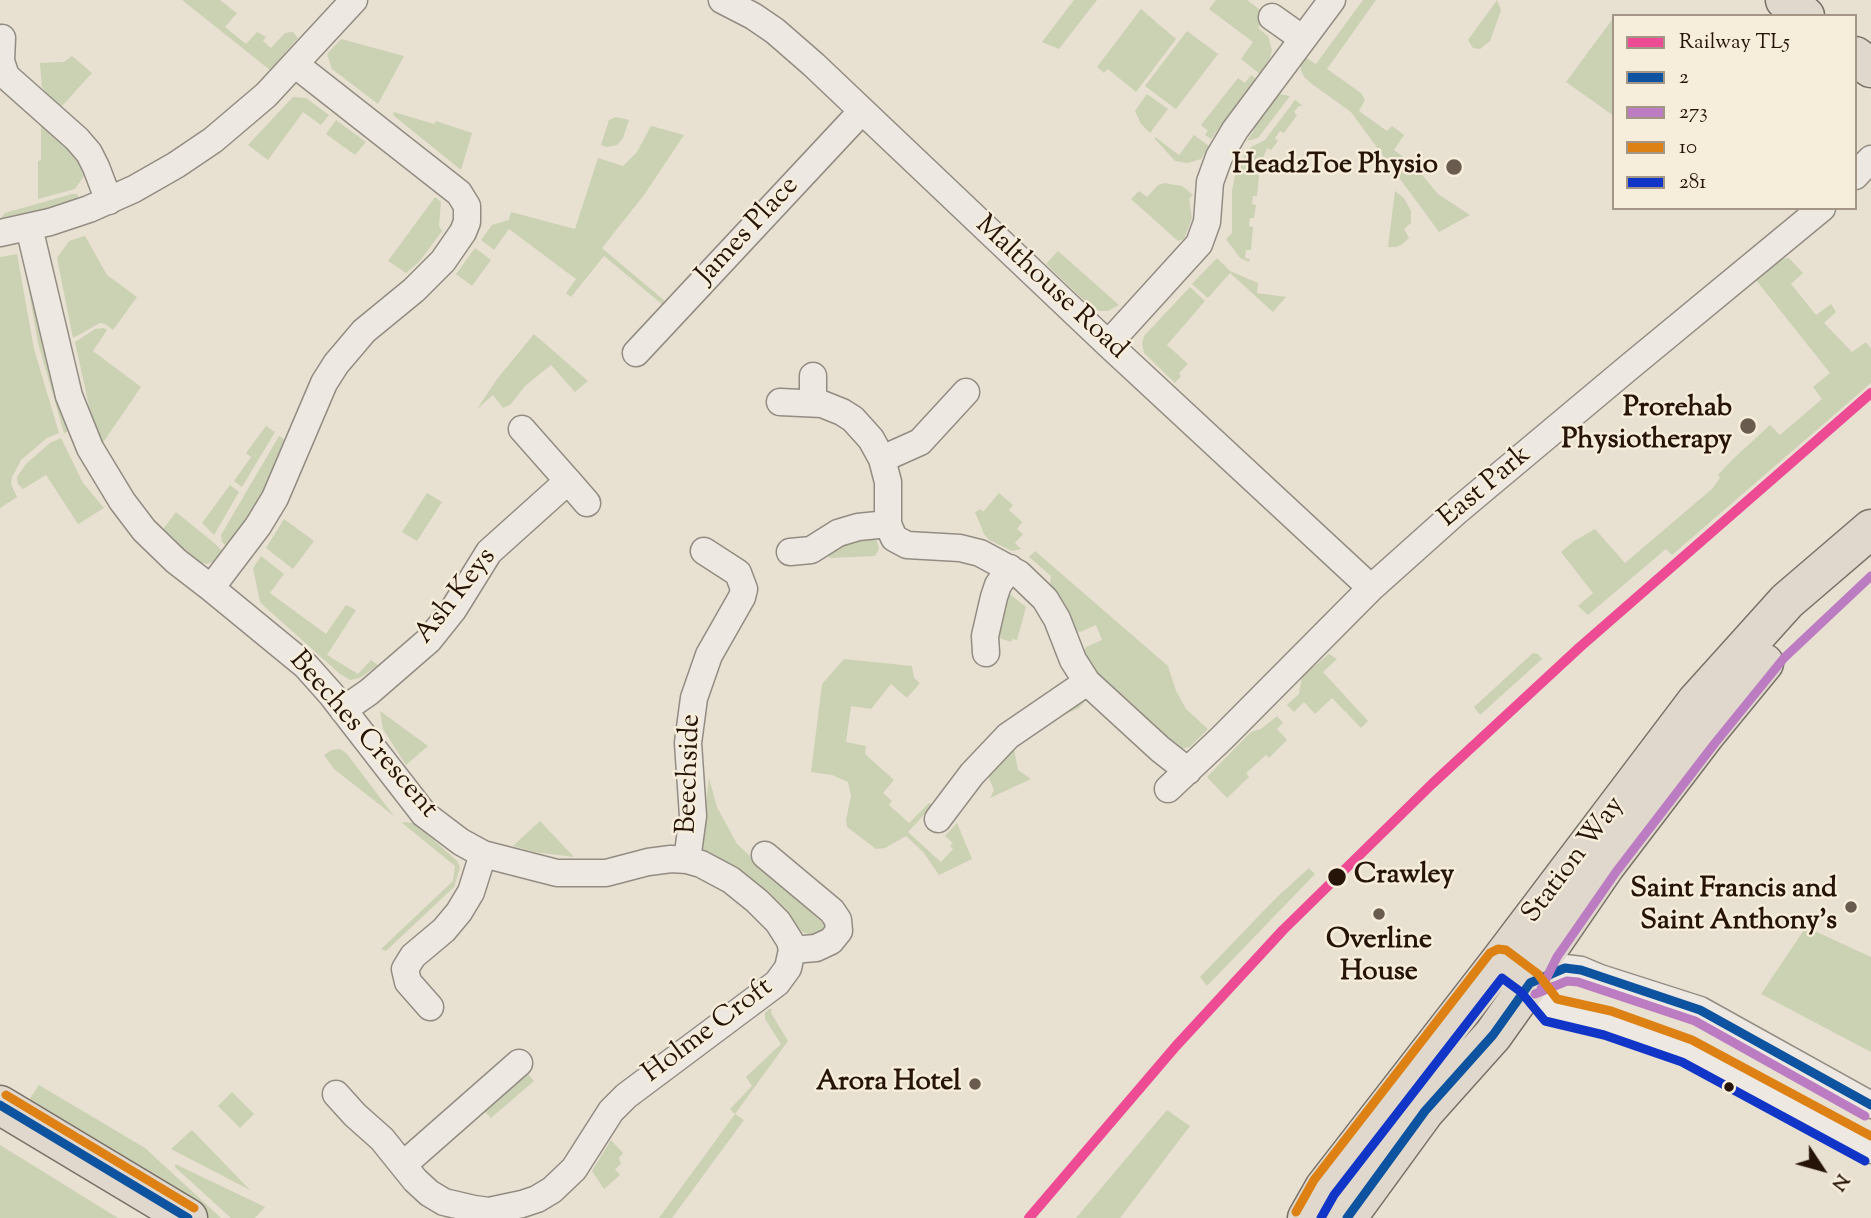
<!DOCTYPE html>
<style>
body{margin:0}
#map{position:relative;width:1871px;height:1218px;overflow:hidden;background:#e8e0d1;font-family:"Sorts Mill Goudy",serif}
canvas{display:block}
.legend{position:absolute;left:1612px;top:14px;width:245px;height:196px;box-sizing:border-box;background:#f7eddb;border:2px solid #a39687;margin:0;padding:9px 12px;list-style:none;font-size:21px;color:#261409}
.legend li{display:flex;align-items:center;gap:14px;height:35px}
.legend b{width:35px;border:2px solid #a39687}
.north{position:absolute;left:1787px;top:1134px;width:70px;height:70px;-webkit-text-stroke:5px #f7eddb;paint-order:stroke;rotate:126deg;font-size:19px;font-weight:700;line-height:28px;text-align:center;color:#261409}
.north::after{content:'';display:block;margin:auto;width:24px;height:32px;background:#261409;clip-path:polygon(50% 0,100% 100%,50% 72%,0 100%)}
</style>
<div id="map">
<canvas width="1871" height="1218"></canvas>
<ul class="legend">
<li><b style="height:9px;background:#ee4b95"></b>Railway TL5</li>
<li><b style="height:9px;background:#0e539f"></b>2</li>
<li><b style="height:9px;background:#bc7cc1"></b>273</li>
<li><b style="height:9px;background:#dd8115"></b>10</li>
<li><b style="height:9px;background:#1135c6"></b>281</li>
</ul>
<div class="north">N</div>
</div>
<script>
const ctx = document.querySelector('canvas').getContext('2d');
ctx.lineJoin = 'round';
function fillPath(path, color) {
  ctx.fillStyle = color;
  ctx.fill(path, 'evenodd');
}
function poly(rows) {
  const path = new Path2D();
  for (const r of rows) {
    path.moveTo(r[0], r[1]);
    for (let i = 2; i < r.length; i += 2) path.lineTo(r[i], r[i + 1]);
  }
  return path;
}
function stroke(path, color, width, dash) {
  ctx.strokeStyle = color;
  ctx.lineWidth = width;
  ctx.lineCap = dash ? 'butt' : 'round';
  ctx.setLineDash(dash || []);
  ctx.stroke(path);
}
function write(font, color, halo, rows, align = 'center') {
  ctx.font = font + ' "Sorts Mill Goudy",serif';
  ctx.lineWidth = 5;
  ctx.setLineDash([]);
  ctx.textBaseline = 'middle';
  ctx.strokeStyle = halo;
  ctx.fillStyle = color;
  for (const [text, x, y, turn = 0] of rows) {
    ctx.save();
    ctx.translate(x, y);
    ctx.rotate((+turn || 0) * Math.PI / 180);
    ctx.textAlign = isNaN(turn) ? turn : align;
    if (halo) ctx.strokeText(text, 0, 0);
    ctx.fillText(text, 0, 0);
    ctx.restore();
  }
}
const green = poly([
 [182,0,220,0,237,13,225,27,246,44,257,32,266,37,263,41,271,48,285,33,293,32,298,38,270,70],
 [1074,0,1097,0,1059,49,1042,42],
 [1216,0,1247,0,1267,15,1258,28,1268,36,1272,50,1270,58,1260,74,1241,59,1253,42,1209,9],
 [1363,0,1376,0,1327,69,1361,93,1365,100,1359,111,1387,131,1392,126,1404,135,1394,150,1413,164,1438,194,1470,215,1439,232,1351,112,1312,84,1304,77,1301,70,1301,62,1305,57,1316,64],
 [1497,0,1501,10,1490,41,1480,49,1473,48,1468,40],
 [1141,9,1176,39,1136,92,1108,69,1104,73,1097,67],
 [1614,17,1614,116,1566,82],
 [1187,31,1218,54,1176,109,1145,86],
 [341,39,404,56,378,104,332,69,327,54],
 [72,56,92,73,62,106,54,103,42,87,40,63,64,62],
 [1251,75,1257,79,1211,139,1205,135,1208,131,1201,125,1238,78,1245,83],
 [1147,94,1168,109,1150,133,1141,124,1135,111],
 [1279,94,1290,96,1258,138,1247,141,1254,130,1254,126],
 [293,97,306,98,329,115,321,125,303,112,268,160,248,145],
 [1295,100,1303,106,1299,106,1294,112,1297,115,1284,133,1280,131,1275,138,1278,141,1271,150,1267,148,1260,166,1256,166,1255,174,1259,175,1257,196,1253,196,1252,204,1256,205,1254,218,1250,218,1249,226,1253,227,1251,250,1246,250,1245,258,1250,259,1249,262,1240,258,1226,239,1232,233,1232,191,1235,176,1246,153,1251,147,1265,140],
 [394,112,434,124,436,121,472,133,461,170,393,115],
 [616,117,629,120,623,138,617,145,607,147,601,145,609,120],
 [336,120,366,142,355,155,326,134],
 [41,122,74,154,86,173,75,189,38,199,38,161,41,160],
 [651,126,684,135,644,195,602,248,666,302,663,305,604,256,571,297,566,293,576,279,509,229,494,250,481,240,492,225,509,220,511,212,575,229,598,158,623,166,637,152],
 [1194,135,1209,146,1201,159,1188,163,1175,161,1155,139,1155,137,1179,155],
 [1164,183,1182,186,1193,195,1189,199,1192,218,1184,239,1178,241,1131,199,1139,191,1147,197,1158,185],
 [1395,191,1404,198,1411,211,1411,223,1404,229,1409,238,1401,245,1395,247,1388,247],
 [72,194,77,194,80,203,0,223,0,219,5,213],
 [435,197,441,202,439,226,442,231,419,262,406,273,388,261],
 [85,236,107,275,137,297,113,330,105,324,100,323,73,338,57,258,69,241],
 [475,248,491,260,472,286,456,274],
 [1058,251,1084,274,1119,305,1108,311,1099,311,1092,308,1046,264],
 [17,254,34,349,59,433,47,438,21,460,12,477,11,484,17,497,0,508,0,257],
 [23,258,69,431,64,433,38,343],
 [1217,258,1230,271,1258,283,1257,293,1286,297,1273,312,1230,273,1208,298,1192,284],
 [1789,258,1803,273,1791,284,1816,315,1831,304,1836,312,1824,323,1852,352,1866,342,1871,349,1871,383,1672,555,1666,549,1588,615,1578,606,1593,593,1561,552,1574,541,1595,529,1625,563,1712,489,1720,478,1718,475,1733,459,1770,425,1780,435,1822,399,1813,387,1830,373,1756,280,1781,259],
 [1190,287,1205,301,1167,345,1188,364,1179,373,1181,376,1175,383,1144,353,1142,343,1144,336],
 [104,328,107,330,93,351,141,387,102,444,96,438,75,342,95,329],
 [534,334,588,381,575,392,551,365,526,385,510,405,503,408,493,395,477,409,497,379],
 [266,426,275,432,242,487,234,481,251,457,246,453],
 [279,436,291,444,232,551,222,542,221,535],
 [61,438,83,483,104,508,78,524,46,475,23,489,18,484,17,477,26,464,50,443],
 [230,485,239,492,214,535,202,523],
 [427,493,442,502,417,541,402,532],
 [999,493,1013,505,1009,510,1022,522,1017,529,1023,534,1015,543,1021,549,1012,551,989,540,984,534,975,512,981,509,983,512],
 [176,512,213,542,228,556,207,564,196,561,161,532],
 [284,519,314,541,293,569,266,548],
 [874,531,879,549,875,556,830,558,824,550,834,541,843,546,866,538],
 [1035,551,1168,666,1176,691,1186,709,1208,729,1190,747,1179,749,1101,681,1081,655,1086,647,1102,640,1096,625,1080,632,1073,630,1058,596,1050,586,1051,576,1029,557],
 [261,556,284,574,270,593,326,634,346,605,356,610,327,655,358,674,371,660,378,665,360,678,350,680,340,674,264,606,260,602,253,568],
 [1006,591,1026,607,1017,640,1012,639,1011,642,997,637],
 [1533,653,1538,654,1542,659,1480,715,1474,707],
 [1329,654,1337,659,1323,672,1368,721,1361,728,1332,698,1315,714,1304,702,1294,712,1287,705,1299,694,1302,676],
 [844,659,912,666,914,678,920,683,907,698,891,684,871,709,851,706,846,742,866,746,865,754,894,780,883,793,892,801,889,805,909,823,929,803,933,805,908,832,921,844,941,862,953,849,950,846,953,843,945,836,957,823,972,859,939,875,923,852,906,836,885,848,876,849,847,827,846,820,851,796,848,782,832,775,811,772,822,684],
 [1082,694,1087,699,1079,708,1051,721,1014,749,1018,770,1031,779,990,798,994,790,988,776,1012,743],
 [380,711,428,746,406,765,383,729],
 [1277,716,1283,723,1277,729,1287,740,1269,758,1266,755,1246,773,1249,777,1227,798,1207,777,1251,732,1261,729],
 [340,749,347,754,394,816,334,769,324,755,332,750],
 [709,778,717,807,737,844,826,926,821,932,814,936,802,932,791,919,702,849,701,841],
 [540,821,574,857,534,852,513,846],
 [401,822,415,823,457,861,460,867,454,887,386,951,381,949,453,881,455,866],
 [1309,868,1315,874,1207,986,1200,977,1275,899],
 [1806,927,1871,957,1871,1052,1761,994],
 [769,1009,772,1009,771,1013,788,1041,735,1114,744,1120,672,1218,659,1218,735,1114,730,1109,752,1086,746,1077,781,1044,765,1019,765,1013],
 [524,1069,534,1081,491,1118,481,1107],
 [39,1085,145,1148,221,1218,208,1218,24,1107],
 [232,1092,254,1114,240,1128,218,1106],
 [1167,1110,1190,1126,1120,1218,1076,1218],
 [192,1130,250,1190,171,1149],
 [611,1140,623,1153,619,1158,621,1164,615,1169,620,1175,604,1189,592,1171],
 [0,1145,118,1218,0,1218],
 [175,1164,265,1207,255,1218,231,1218,175,1167]
]);
const street = poly([
 [722,0,753,16,775,31,814,65,1108,344,1371,588],
 [1272,17,1303,39],
 [2,38,1,61,6,76,77,139,89,153,96,167,109,201],
 [1855,176,1871,159],
 [29,227,69,396,90,448,122,501,144,530,176,561,211,588,258,526,275,498,324,383,336,364,364,331,414,290,443,261,463,232,467,222,467,206,459,193,296,65],
 [0,233,50,222,89,209,134,189,176,165,213,140,266,95,354,0],
 [1108,344,1199,244,1207,222,1210,182,1219,157,1235,130,1332,0],
 [636,353,862,111],
 [813,376,813,402],
 [780,402,822,404,842,412,853,419,871,439,882,459,888,482,888,524,894,538,907,545,960,548,980,553,1019,574,1045,599,1057,619,1073,660,1087,682,1160,749,1188,771],
 [522,429,568,481],
 [882,459,920,442,966,392],
 [790,552,811,550,838,533,858,527,888,524],
 [211,588,306,666,331,694,424,814,461,842,483,854,557,873,606,873,648,862,671,859,687,860,701,864,731,880,757,901,778,922,790,941,792,950,788,968,777,983,626,1096,611,1111,574,1169,552,1190,537,1199,522,1204,489,1211,474,1209,444,1202,429,1193,415,1180,382,1139,355,1115,336,1094],
 [986,653,985,636,994,597,998,585,1010,568],
 [343,710,369,692,429,640,453,610,489,552,568,481,587,503],
 [1168,789,1222,738,1371,588,1456,512,1628,368,1822,208],
 [938,819,972,774,1008,736,1087,682],
 [765,855,832,911,838,920,839,931,831,941,816,948,792,950],
 [687,860,693,816,688,743,694,698,709,655,742,597,744,589,738,573,704,551],
 [1518,974,1530,983,1550,1010,1607,1023,1687,1051,1871,1150],
 [1530,983,1565,968,1581,970,1600,978,1700,1010,1871,1105],
 [430,1007,408,982,405,969,413,956,444,930,459,912,471,892,483,854],
 [403,1165,519,1063]
]);
const primary = poly([
 [1785,0,1805,16],
 [1855,56,1871,68],
 [0,1105,188,1218],
 [1307,1218,1324,1188,1500,961,1696,702,1787,601,1871,529],
 [1347,1218,1425,1111,1493,1035,1530,983,1547,951,1606,865,1705,735,1764,663]
]);
const bus1 = poly([
 [0,1105,188,1218],
 [1347,1218,1425,1111,1493,1035,1530,983,1565,968,1581,970,1700,1010,1871,1105]
]);
const bus2 = poly([
 [1541,989,1557,957,1616,872,1715,743,1784,658,1871,576],
 [1535,994,1567,981,1578,982,1695,1021,1865,1116]
]);
const bus3 = poly([
 [6,1095,194,1208],
 [1296,1212,1314,1180,1490,953,1498,949,1506,950,1538,974,1557,999,1611,1011,1692,1040,1871,1136]
]);
const bus4 = poly([
 [1321,1218,1334,1195,1502,978,1521,992,1545,1021,1604,1035,1682,1062,1865,1161]
]);
const rail1 = poly([
 [1029,1218,1176,1046,1283,930,1432,784,1580,647,1871,393]
]);
const markers = [
 [1454,167,9,"#6a5b4f"],
 [1748,426,9,"#6a5b4f"],
 [1337,877,10,"#261409"],
 [1851,907,7,"#6a5b4f"],
 [1379,914,7,"#6a5b4f"],
 [975,1084,7,"#6a5b4f"],
 [1729,1087,6,"#261409"]
];
const poiNames = [
 ["Head2Toe Physio",1438,167],
 ["Prorehab",1732,410],
 ["Physiotherapy",1732,442],
 ["Saint Francis and",1837,891],
 ["Saint Anthony's",1837,923],
 ["Overline",1379,942,"center"],
 ["House",1379,974,"center"],
 ["Arora Hotel",961,1084]
];
const streetNames = [
 ["James Place",749,232,-47],
 ["Malthouse Road",1050,289,43],
 ["East Park",1486,488,-40],
 ["Ash Keys",457,597,-52],
 ["Beeches Crescent",362,736,49],
 ["Beechside",691,774,-88],
 ["Station Way",1575,861,-53],
 ["Holme Croft",709,1032,-37]
];
const stopNames = [
 ["Crawley",1354,877]
];
fillPath(green, '#cbd1b3');
stroke(street, '#938c83', 29);
stroke(primary, '#787168', 41);
stroke(street, '#ede8e1', 26);
stroke(primary, '#e0d8cc', 38);
stroke(bus1, '#0e539f', 9);
stroke(bus2, '#bc7cc1', 9);
stroke(bus3, '#dd8115', 9);
stroke(bus4, '#1135c6', 9);
stroke(rail1, '#ee4b95', 10);
for (const [x, y, r, color] of markers) {
  const dot = new Path2D();
  dot.arc(x, y, r, 0, 2 * Math.PI);
  ctx.fillStyle = color;
  ctx.fill(dot);
  stroke(dot, '#f7eddb', 2.5);
}
write('bold 28px', '#261409', '#f7eddb', poiNames, 'right');
write('28px', '#261409', '#f7eddb', streetNames);
write('bold 28px', '#261409', '#f7eddb', stopNames, 'left');
</script>
